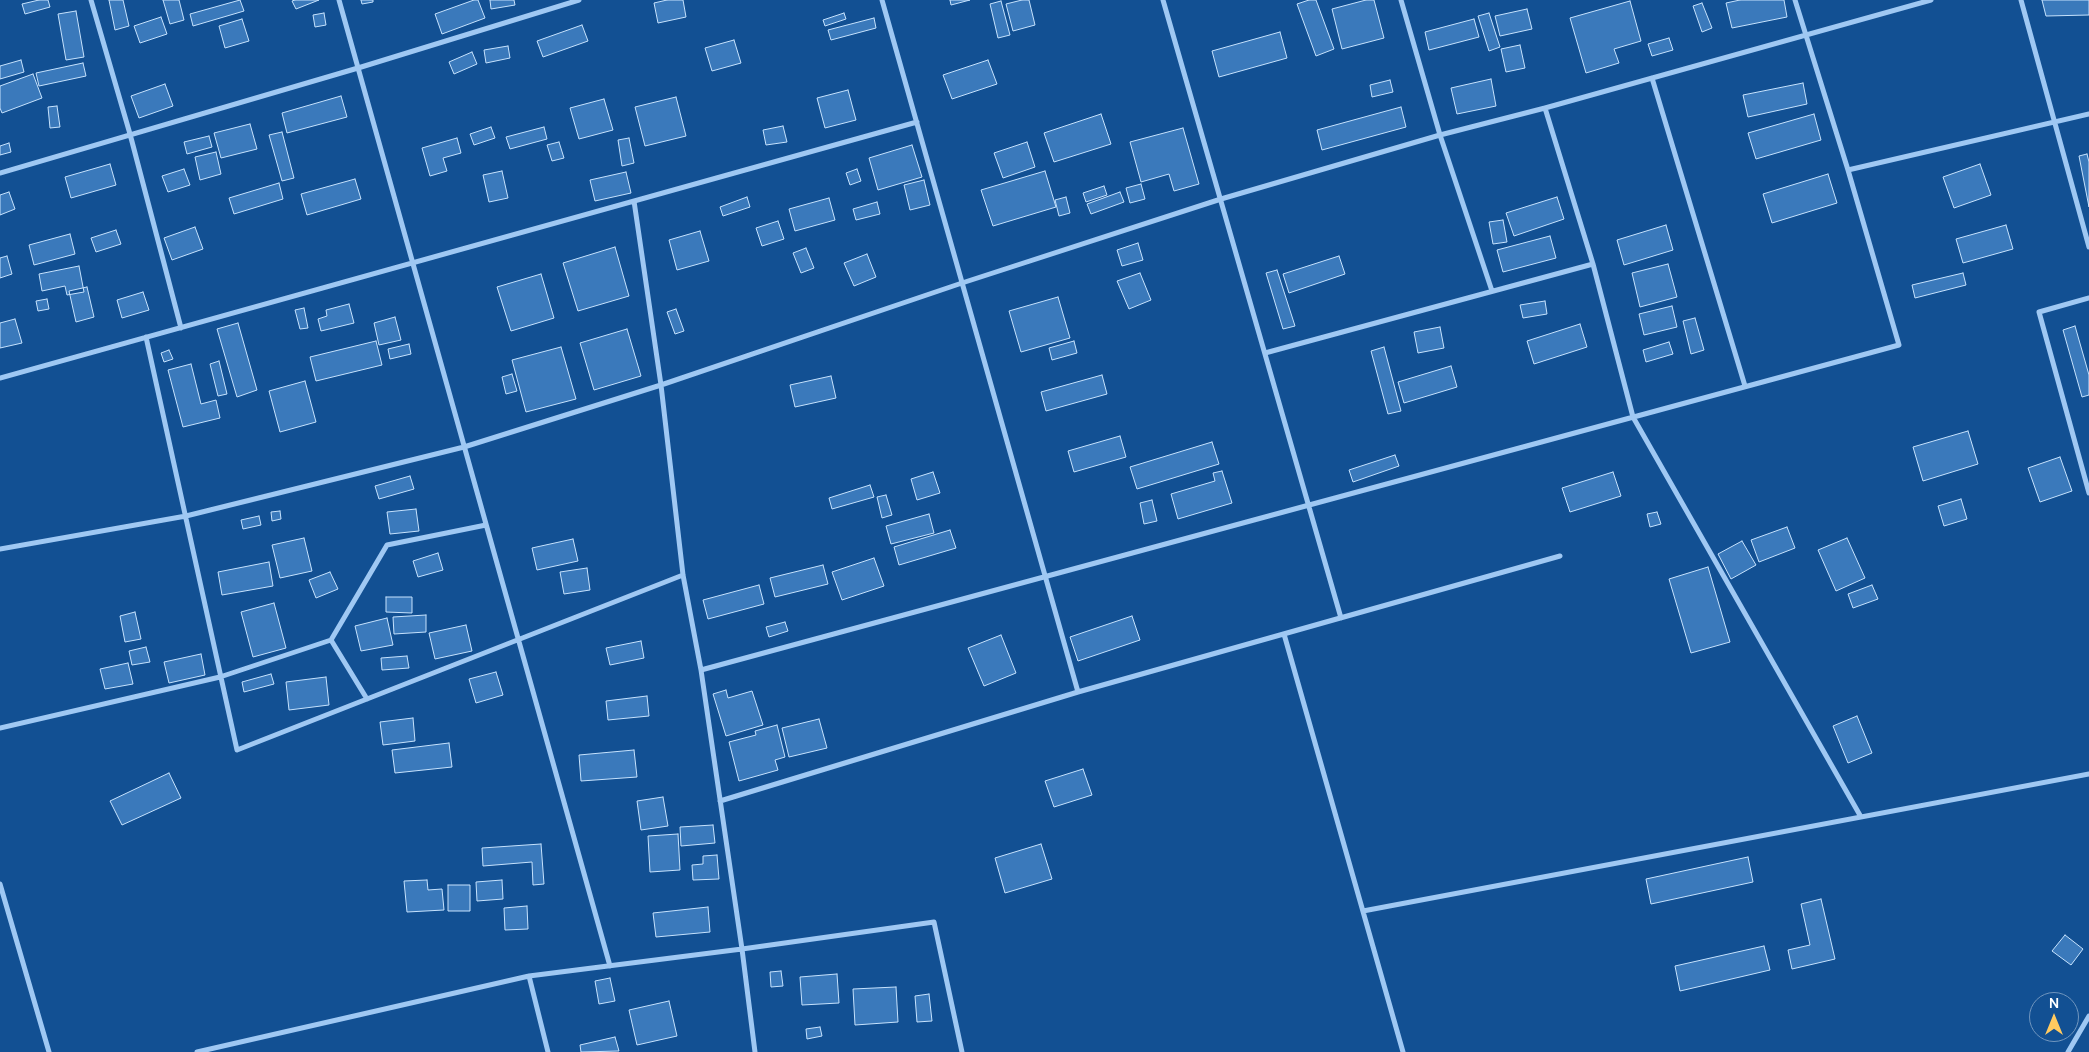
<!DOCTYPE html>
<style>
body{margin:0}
#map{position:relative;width:2089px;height:1052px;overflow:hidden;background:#125093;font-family:Manrope,sans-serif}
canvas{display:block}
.north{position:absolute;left:2029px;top:992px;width:50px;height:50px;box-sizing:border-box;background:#125093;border:1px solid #7196be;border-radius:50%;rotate:0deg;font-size:14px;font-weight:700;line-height:20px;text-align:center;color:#fff}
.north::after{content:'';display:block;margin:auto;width:18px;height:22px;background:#ffca60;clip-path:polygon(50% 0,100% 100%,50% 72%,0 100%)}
</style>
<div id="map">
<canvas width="2089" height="1052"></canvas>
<div class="north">N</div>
</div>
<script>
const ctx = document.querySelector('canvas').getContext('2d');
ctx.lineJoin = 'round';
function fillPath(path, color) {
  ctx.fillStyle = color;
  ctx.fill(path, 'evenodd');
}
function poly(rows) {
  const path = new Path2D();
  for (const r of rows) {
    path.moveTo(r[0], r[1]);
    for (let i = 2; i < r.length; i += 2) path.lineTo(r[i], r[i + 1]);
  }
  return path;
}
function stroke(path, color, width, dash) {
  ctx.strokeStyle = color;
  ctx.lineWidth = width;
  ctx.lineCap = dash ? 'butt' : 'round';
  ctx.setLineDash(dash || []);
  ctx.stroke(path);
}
const building = poly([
 [39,0,48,0,50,7,25,14,22,4,39,0],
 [109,0,123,0,129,26,115,30,109,0],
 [163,0,179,0,184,20,170,24,163,0],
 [240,0,244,11,193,26,190,14,240,0],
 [295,0,319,0,296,9,292,1,295,0],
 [361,0,373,0,373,2,362,4,361,0],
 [474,0,478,0,485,18,442,34,435,14,474,0],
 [490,0,514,0,515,5,491,9,490,0],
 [667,0,683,0,686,17,658,23,654,3,667,0],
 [950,0,970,0,951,5,950,0],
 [1022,0,1029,0,1035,25,1013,31,1006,4,1022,0],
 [1309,0,1316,0,1334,49,1316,56,1297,4,1309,0],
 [1366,0,1374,0,1384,38,1342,49,1332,9,1366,0],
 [1740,0,1784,0,1787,17,1732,28,1726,3,1740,0],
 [2042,0,2089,0,2089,15,2046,16,2042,0],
 [1001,1,1010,35,998,38,990,4,1001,1],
 [1630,1,1641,41,1614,49,1619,63,1586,73,1570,18,1630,1],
 [1702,3,1712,28,1702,32,1693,6,1702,3],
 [1527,9,1532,29,1500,36,1495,16,1527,9],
 [76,11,84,57,66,60,58,14,76,11],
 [324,13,326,25,315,27,313,15,324,13],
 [844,13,846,19,825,26,823,20,844,13],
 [1489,13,1500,47,1489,51,1478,16,1489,13],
 [161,17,167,34,140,43,134,26,161,17],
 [874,18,876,28,831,40,828,30,874,18],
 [242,19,249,41,225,48,219,26,242,19],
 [1474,19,1479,37,1429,50,1425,32,1474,19],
 [582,25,588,41,543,57,537,41,582,25],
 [1280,32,1287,58,1219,77,1212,51,1280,32],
 [1669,38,1673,50,1652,56,1648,44,1669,38],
 [734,40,741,63,712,71,705,48,734,40],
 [1520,45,1525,68,1506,72,1501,49,1520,45],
 [508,46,510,58,486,63,484,50,508,46],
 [472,52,477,64,454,74,449,62,472,52],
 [21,60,24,72,0,79,0,66,21,60],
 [988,60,997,84,952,99,943,75,988,60],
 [83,63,86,76,39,86,36,73,83,63],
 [33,74,42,98,2,113,0,108,0,86,33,74],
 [1491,79,1496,106,1457,114,1451,88,1491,79],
 [1390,80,1393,92,1372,97,1370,85,1390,80],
 [1803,83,1807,104,1748,117,1743,95,1803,83],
 [165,84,173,106,139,118,131,96,165,84],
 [848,90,856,120,825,128,817,98,848,90],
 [341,96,347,117,287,133,282,113,341,96],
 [676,97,686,136,645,146,635,107,676,97],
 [604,99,613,130,579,139,570,108,604,99],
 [57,106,60,127,50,128,48,107,57,106],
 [1401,107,1406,127,1322,150,1317,130,1401,107],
 [1101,114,1111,144,1054,162,1044,133,1101,114],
 [1814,114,1821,140,1756,159,1748,133,1814,114],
 [250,124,257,149,221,158,214,133,250,124],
 [783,126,787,142,766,145,763,130,783,126],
 [491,127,495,138,474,145,470,134,491,127],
 [544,127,547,139,510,149,506,137,544,127],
 [1183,128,1199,184,1174,191,1169,174,1141,182,1130,142,1183,128],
 [282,132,294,178,282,181,269,135,282,132],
 [209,136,212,147,187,154,184,142,209,136],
 [457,138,461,153,443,158,447,171,430,176,422,148,457,138],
 [629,138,634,163,622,166,618,140,629,138],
 [559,142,564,158,552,161,547,145,559,142],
 [1027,142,1035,167,1003,178,994,153,1027,142],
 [9,143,11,152,0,155,0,146,9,143],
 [912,145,922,177,878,190,869,158,912,145],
 [216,152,221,174,200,180,195,157,216,152],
 [2087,154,2089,162,2089,207,2079,156,2087,154],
 [110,164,116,185,71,198,65,177,110,164],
 [1980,164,1991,195,1954,208,1943,177,1980,164],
 [184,169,190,185,168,192,162,176,184,169],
 [857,169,861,181,850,185,846,173,857,169],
 [502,171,508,198,489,202,483,175,502,171],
 [1045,171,1056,207,993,226,981,190,1045,171],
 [626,172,631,193,595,201,590,180,626,172],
 [1828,174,1837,203,1772,223,1763,194,1828,174],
 [355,179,361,199,307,215,301,194,355,179],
 [924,180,930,205,910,210,904,185,924,180],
 [279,183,283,199,234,214,229,198,279,183],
 [1141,184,1145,199,1130,203,1126,188,1141,184],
 [1104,186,1107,195,1086,202,1083,193,1104,186],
 [9,192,15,209,0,215,0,195,9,192],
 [1120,192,1124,202,1091,214,1087,204,1120,192],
 [747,197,750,207,723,216,720,207,747,197],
 [1066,197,1070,213,1059,216,1055,200,1066,197],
 [1557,197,1564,219,1514,236,1506,213,1557,197],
 [829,198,835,220,795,231,789,209,829,198],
 [877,202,880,214,856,220,853,209,877,202],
 [1503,220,1507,242,1493,244,1489,222,1503,220],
 [778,221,784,239,762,246,756,228,778,221],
 [1666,225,1673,250,1624,265,1617,240,1666,225],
 [2006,225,2013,249,1963,263,1956,239,2006,225],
 [195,227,203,249,172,260,164,238,195,227],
 [116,230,121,244,96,252,91,238,116,230],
 [700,231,709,261,677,270,669,240,700,231],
 [70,234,75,254,34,265,29,245,70,234],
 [1550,236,1556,258,1503,272,1497,250,1550,236],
 [1138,243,1143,260,1122,266,1117,250,1138,243],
 [615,247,629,296,578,311,563,263,615,247],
 [806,248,814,268,801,273,793,253,806,248],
 [867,254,876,277,854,286,844,263,867,254],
 [7,256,12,274,0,278,0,258,7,256],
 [1339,256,1345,274,1289,293,1283,274,1339,256],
 [1668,264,1677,297,1640,307,1632,273,1668,264],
 [79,266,84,292,67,295,65,286,42,291,39,274,79,266],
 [1277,270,1295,326,1283,329,1266,273,1277,270],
 [1140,273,1151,300,1129,309,1117,281,1140,273],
 [1963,273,1966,285,1915,298,1912,285,1963,273],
 [541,274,554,318,511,331,497,287,541,274],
 [87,287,94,317,76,322,69,291,87,287],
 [143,292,149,310,122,318,117,300,143,292],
 [1058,297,1070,338,1021,352,1009,311,1058,297],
 [47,299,49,309,38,311,36,301,47,299],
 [1545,301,1547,314,1523,318,1520,305,1545,301],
 [349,304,354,323,321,331,318,319,327,316,326,310,349,304],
 [1672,306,1677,327,1644,335,1639,314,1672,306],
 [304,308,308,328,300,329,295,310,304,308],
 [676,309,684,331,675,334,667,312,676,309],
 [395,317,401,340,379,345,374,323,395,317],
 [1695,318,1704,350,1691,354,1683,321,1695,318],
 [15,319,22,343,0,348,0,323,15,319],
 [238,323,257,390,237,397,217,329,238,323],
 [1580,324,1587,347,1534,364,1527,341,1580,324],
 [2075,326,2089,375,2089,395,2082,397,2063,330,2075,326],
 [1440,327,1444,348,1418,353,1414,332,1440,327],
 [627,329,641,376,594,390,580,343,627,329],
 [376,341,382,365,316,381,310,357,376,341],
 [1074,341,1077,353,1052,360,1049,348,1074,341],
 [1669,342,1673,354,1646,362,1643,350,1669,342],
 [409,344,411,354,390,359,388,349,409,344],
 [561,347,576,399,526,412,512,360,561,347],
 [1384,347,1401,411,1388,414,1371,351,1384,347],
 [169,350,173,359,164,362,161,353,169,350],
 [219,361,227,394,218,396,210,364,219,361],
 [191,364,201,404,216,400,220,418,183,427,168,370,191,364],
 [1451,366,1457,387,1404,403,1398,382,1451,366],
 [512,374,517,391,506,394,502,377,512,374],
 [1102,375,1107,394,1046,411,1041,392,1102,375],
 [831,376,836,398,795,407,790,385,831,376],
 [305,381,316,422,280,432,269,391,305,381],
 [1968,431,1978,464,1923,481,1913,447,1968,431],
 [1120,436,1126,457,1074,472,1068,451,1120,436],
 [1212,442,1219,464,1137,489,1130,467,1212,442],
 [1395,455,1399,466,1353,482,1349,470,1395,455],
 [2060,457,2072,491,2040,502,2028,468,2060,457],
 [1222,471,1232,503,1178,519,1171,494,1215,481,1213,473,1222,471],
 [933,472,940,493,917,500,911,479,933,472],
 [1613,472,1621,496,1570,512,1562,488,1613,472],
 [410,476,414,489,379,499,375,486,410,476],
 [870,485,874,497,832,509,829,498,870,485],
 [886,495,892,515,882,518,877,497,886,495],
 [1961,499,1967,519,1944,526,1938,506,1961,499],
 [1152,500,1157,521,1144,524,1140,503,1152,500],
 [416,509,419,531,390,534,387,512,416,509],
 [280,511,281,519,272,521,271,512,280,511],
 [1657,512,1661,524,1650,527,1647,514,1657,512],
 [929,514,934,533,891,544,886,526,929,514],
 [259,516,261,525,243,529,241,520,259,516],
 [1787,527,1795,548,1759,562,1751,540,1787,527],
 [950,530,956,548,899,565,894,547,950,530],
 [304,538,312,571,280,578,272,545,304,538],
 [1847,538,1865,578,1836,591,1818,550,1847,538],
 [573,539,578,561,537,570,532,548,573,539],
 [1742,541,1756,565,1731,579,1718,554,1742,541],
 [438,553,443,570,418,577,413,561,438,553],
 [874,558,884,586,842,600,832,572,874,558],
 [269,562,273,586,222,595,218,572,269,562],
 [823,565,828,584,775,597,770,578,823,565],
 [1708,567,1730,642,1691,653,1669,579,1708,567],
 [587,568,590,590,564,594,560,572,587,568],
 [330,572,338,589,316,598,309,580,330,572],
 [759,585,764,604,708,619,703,600,759,585],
 [1872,585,1878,599,1853,608,1848,594,1872,585],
 [386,597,412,597,412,613,386,612,386,597],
 [274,603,286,648,253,657,241,612,274,603],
 [135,612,141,639,125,642,120,616,135,612],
 [426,615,426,632,394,634,393,617,426,615],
 [1132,616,1140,640,1078,661,1070,637,1132,616],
 [387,618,393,645,361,651,355,626,387,618],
 [785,622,788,631,769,637,766,627,785,622],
 [466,625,472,651,435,659,429,633,466,625],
 [1001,635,1016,673,984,686,968,648,1001,635],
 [641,641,644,658,610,665,606,648,641,641],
 [146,647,150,662,132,665,129,651,146,647],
 [201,654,205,675,169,683,164,662,201,654],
 [407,656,409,668,382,670,381,658,407,656],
 [128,663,133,684,105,689,100,669,128,663],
 [496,672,503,695,476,703,469,679,496,672],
 [271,674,274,684,244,692,242,682,271,674],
 [326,677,329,705,289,710,286,682,326,677],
 [726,690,728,698,752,691,763,725,726,736,713,694,726,690],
 [647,696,649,716,608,720,606,701,647,696],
 [1857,716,1872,753,1848,763,1833,726,1857,716],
 [413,718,415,741,383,745,380,722,413,718],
 [819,719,827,748,789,757,782,728,819,719],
 [777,725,785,757,775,760,778,770,739,781,729,742,756,735,755,731,777,725],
 [449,743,452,767,395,773,392,750,449,743],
 [634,750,637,777,581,781,579,755,634,750],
 [1083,769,1092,795,1054,807,1045,781,1083,769],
 [169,773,181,798,122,825,110,801,169,773],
 [663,797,668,826,641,830,637,801,663,797],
 [713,825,715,843,681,846,680,827,713,825],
 [678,834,680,870,650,872,648,836,678,834],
 [541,844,544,884,533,885,532,862,483,866,482,848,541,844],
 [1041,844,1052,879,1005,893,995,858,1041,844],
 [717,855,719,879,693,880,692,865,703,864,703,856,717,855],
 [1748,857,1753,882,1651,904,1646,879,1748,857],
 [427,880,428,890,442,889,444,910,407,912,404,881,427,880],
 [502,880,503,899,477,901,476,882,502,880],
 [448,885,470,885,470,911,448,911,448,885],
 [1821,899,1835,959,1792,969,1788,950,1810,945,1801,904,1821,899],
 [527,906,528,929,505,930,504,908,527,906],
 [708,907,710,932,656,937,653,913,708,907],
 [2065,935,2083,949,2071,965,2052,951,2065,935],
 [1764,946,1770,970,1680,991,1675,966,1764,946],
 [781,971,783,986,771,987,770,972,781,971],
 [837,974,839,1003,802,1005,800,977,837,974],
 [610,978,615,1001,599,1004,595,981,610,978],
 [896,987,898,1022,855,1025,853,989,896,987],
 [929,994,932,1021,917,1022,915,996,929,994],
 [669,1001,677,1036,637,1045,629,1010,669,1001],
 [820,1027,822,1036,807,1039,806,1029,820,1027],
 [615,1037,619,1051,581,1052,580,1045,615,1037]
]);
const street = poly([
 [91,0,130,134,181,328],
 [339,0,610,966],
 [882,0,1078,692],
 [1163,0,1341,618],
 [1401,0,1440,135,1492,291],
 [2021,0,2089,247],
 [1652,78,1745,386],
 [1545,108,1593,264,1633,417,1861,817],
 [1848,170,2089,114],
 [0,173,358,68,579,0],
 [634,201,661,385,683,575,701,670,742,949,755,1052],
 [2089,298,2039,312,2089,493],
 [146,337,237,750,683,575],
 [1265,353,1593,264],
 [0,378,917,122],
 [0,549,186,516,464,447,661,385,962,283,1221,199,1440,135,1545,108,1931,0],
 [1284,634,1403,1052],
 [331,640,367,699],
 [701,670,1899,345,1848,170,1795,0],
 [0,728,220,677,331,640,387,545,486,525],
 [720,801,1078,692,1560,556],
 [0,884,49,1052],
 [1363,911,2089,774],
 [529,976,548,1052],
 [197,1052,529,976,742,949,934,922,962,1052],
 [2068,1052,2089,1016]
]);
fillPath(building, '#3a79bb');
stroke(building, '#c6e2fd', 1);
stroke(street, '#9fc8f3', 5);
</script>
